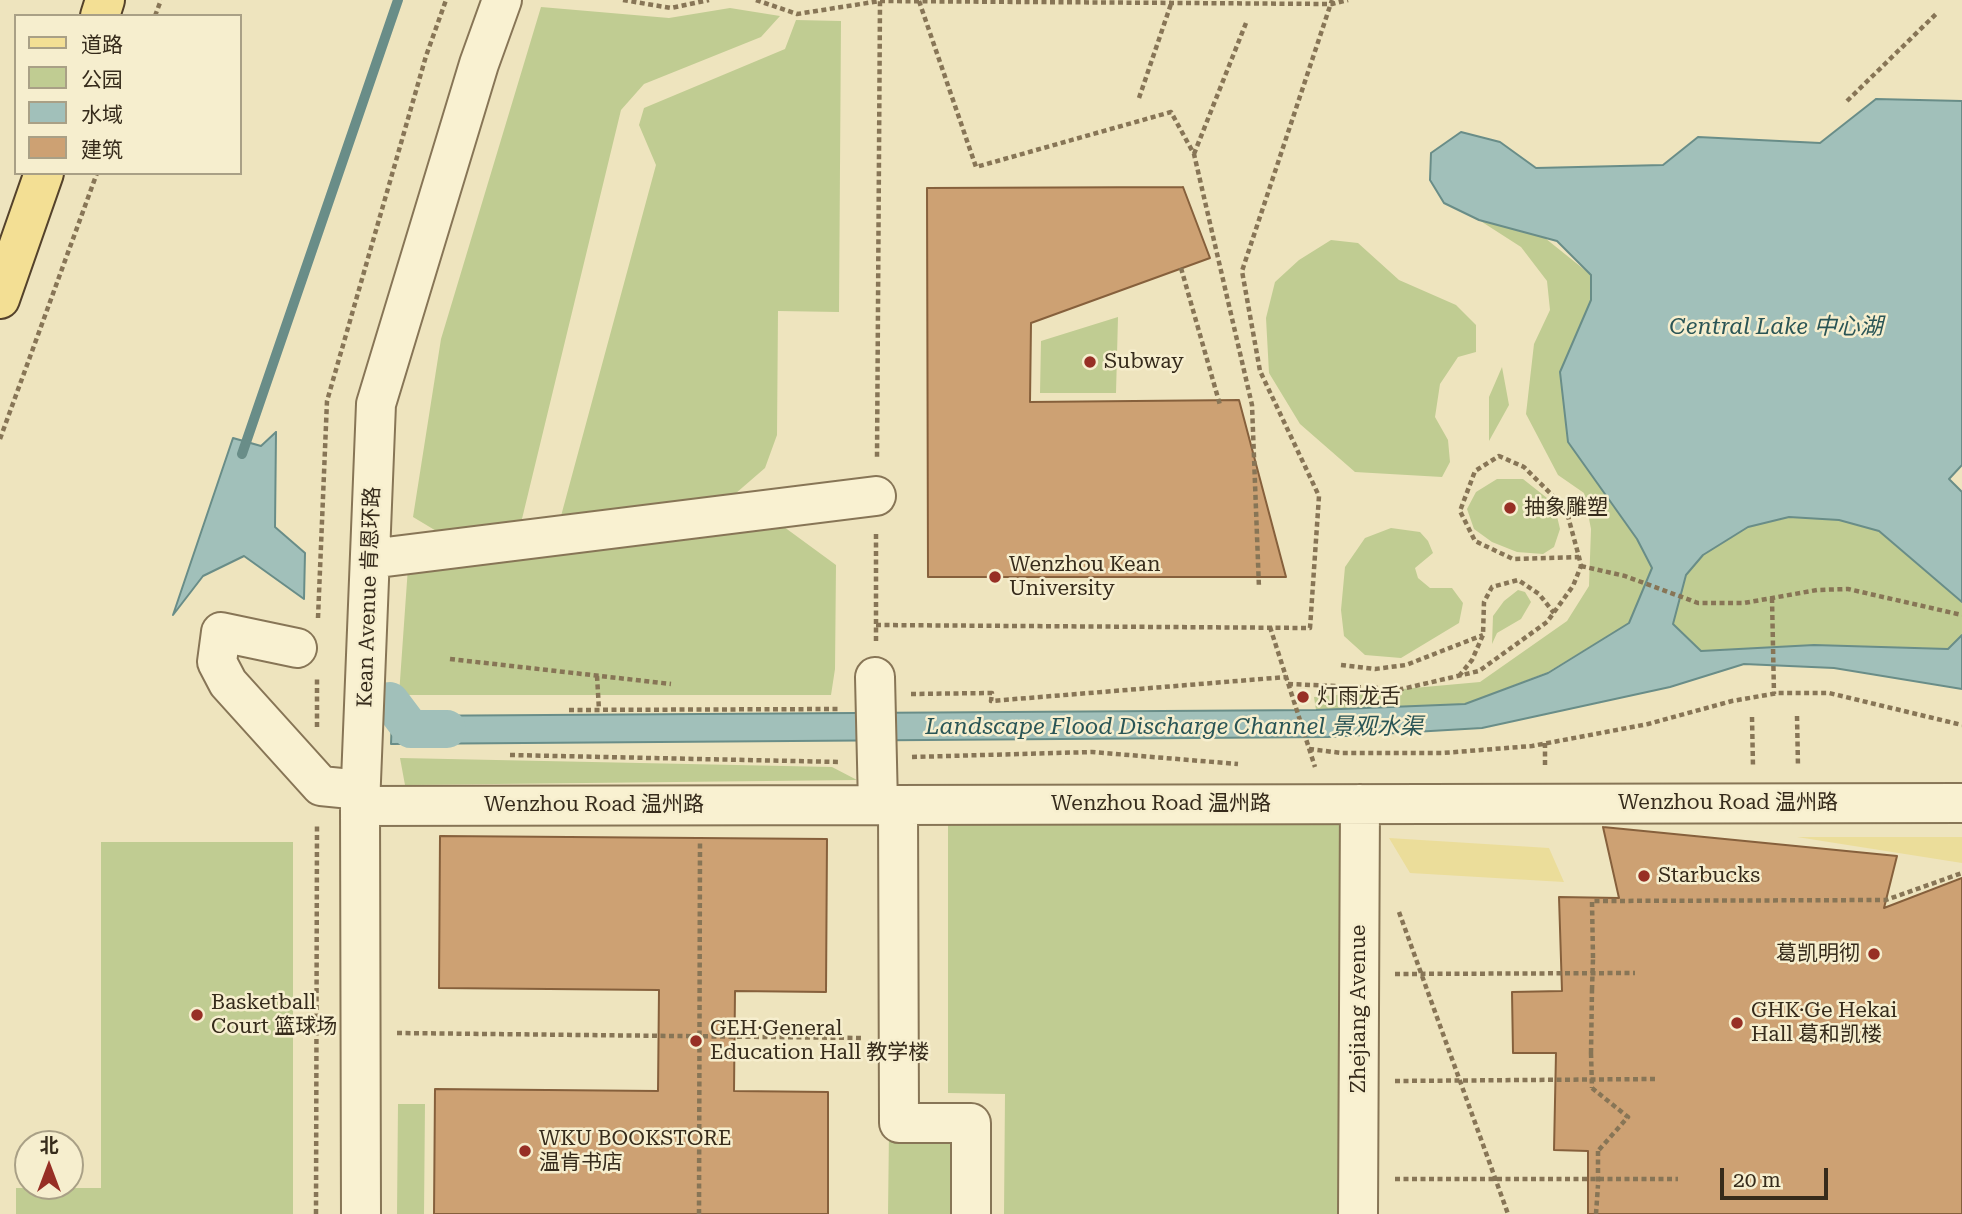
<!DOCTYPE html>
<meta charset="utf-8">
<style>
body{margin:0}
#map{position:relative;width:1962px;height:1214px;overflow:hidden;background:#eee4be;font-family:"Roboto Serif","Noto Sans SC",serif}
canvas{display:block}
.legend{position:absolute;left:14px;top:14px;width:228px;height:161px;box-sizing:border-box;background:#f6eece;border:2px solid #a9a086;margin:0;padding:9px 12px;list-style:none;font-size:21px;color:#362b1b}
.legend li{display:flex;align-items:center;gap:14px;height:35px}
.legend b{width:35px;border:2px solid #a9a086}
.north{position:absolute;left:14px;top:1130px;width:70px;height:70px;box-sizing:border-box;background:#f6eece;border:2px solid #a9a086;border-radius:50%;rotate:0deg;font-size:19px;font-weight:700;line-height:28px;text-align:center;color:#362b1b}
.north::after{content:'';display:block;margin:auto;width:24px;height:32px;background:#972f25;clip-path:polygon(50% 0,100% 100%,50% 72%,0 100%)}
.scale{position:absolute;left:1720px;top:1168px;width:108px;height:32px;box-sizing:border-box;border:4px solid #362b1b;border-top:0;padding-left:9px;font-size:21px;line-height:24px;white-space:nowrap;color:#362b1b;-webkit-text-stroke:5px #f6eece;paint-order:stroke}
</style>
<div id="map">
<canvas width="1962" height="1214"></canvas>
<ul class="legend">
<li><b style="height:9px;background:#f3df94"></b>道路</li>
<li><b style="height:19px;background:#c0cc92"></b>公园</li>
<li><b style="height:19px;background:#a1c0ba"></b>水域</li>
<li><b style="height:19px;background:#cda173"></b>建筑</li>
</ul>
<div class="north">北</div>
<div class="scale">20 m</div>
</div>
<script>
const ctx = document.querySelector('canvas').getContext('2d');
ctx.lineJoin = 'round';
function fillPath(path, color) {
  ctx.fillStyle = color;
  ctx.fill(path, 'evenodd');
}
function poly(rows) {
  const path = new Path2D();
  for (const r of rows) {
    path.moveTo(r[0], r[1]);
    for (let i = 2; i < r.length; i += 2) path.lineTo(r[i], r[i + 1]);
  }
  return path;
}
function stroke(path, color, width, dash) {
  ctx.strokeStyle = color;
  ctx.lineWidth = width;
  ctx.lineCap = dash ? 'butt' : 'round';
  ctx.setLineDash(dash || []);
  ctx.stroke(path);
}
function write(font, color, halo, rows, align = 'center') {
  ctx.font = font + ' "Roboto Serif","Noto Sans SC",serif';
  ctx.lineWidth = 5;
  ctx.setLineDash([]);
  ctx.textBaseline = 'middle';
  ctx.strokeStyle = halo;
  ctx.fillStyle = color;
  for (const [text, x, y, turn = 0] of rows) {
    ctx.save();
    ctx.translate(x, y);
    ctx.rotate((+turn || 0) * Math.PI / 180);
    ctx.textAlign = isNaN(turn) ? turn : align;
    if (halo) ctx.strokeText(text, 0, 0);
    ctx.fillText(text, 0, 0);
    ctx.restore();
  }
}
const green = poly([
 [541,7,669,18,730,8,780,16,761,37,644,84,621,110,521,523,438,532,413,517,441,339],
 [796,20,841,21,839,312,778,311,777,435,765,468,728,500,561,516,656,165,639,125,644,108,785,49],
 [1479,220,1545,238,1591,275,1591,300,1560,372,1652,568,1629,623,1548,672,1465,704,1316,710,1314,697,1480,682,1567,621,1589,586,1591,529,1584,493,1558,475,1526,414,1534,344,1550,310,1547,281,1521,247],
 [1331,240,1358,243,1399,280,1456,305,1476,325,1476,352,1458,357,1440,384,1435,417,1448,440,1450,462,1442,477,1355,472,1300,424,1269,373,1266,318,1275,282,1299,260],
 [1118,317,1116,393,1040,393,1041,341],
 [1502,367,1509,405,1489,441,1489,397],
 [1497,479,1523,479,1547,498,1556,512,1560,529,1554,547,1543,554,1517,552,1492,542,1474,529,1467,509,1476,492],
 [1789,517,1839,520,1879,531,1962,602,1962,636,1949,649,1814,645,1701,651,1673,624,1686,575,1703,555,1722,542,1748,527],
 [780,524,836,565,835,669,831,695,399,695,408,567],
 [1391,528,1420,532,1428,541,1433,553,1415,568,1418,578,1430,588,1452,588,1463,603,1459,623,1401,658,1365,655,1344,636,1341,610,1345,567,1365,538],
 [1518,590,1525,592,1531,602,1521,619,1497,633,1492,644,1493,616,1504,601],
 [400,758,832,767,857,780,405,785],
 [948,819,1347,819,1344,1214,1004,1214,1005,1094,948,1093],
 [101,842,293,842,293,1214,16,1214,16,1188,101,1188],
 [398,1104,425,1104,424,1214,397,1214],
 [889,1131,963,1131,961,1214,888,1214]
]);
const sand = poly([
 [1797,837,1962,837,1962,863],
 [1389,838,1549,848,1564,882,1410,873]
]);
const water = poly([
 [1876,99,1962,101,1962,465,1949,479,1962,492,1962,602,1879,531,1839,520,1789,517,1748,527,1703,555,1686,575,1673,624,1701,651,1814,645,1948,649,1962,635,1962,689,1834,668,1744,664,1670,687,1482,728,1328,737,391,744,392,716,1316,710,1465,704,1548,673,1629,623,1652,568,1637,539,1568,442,1560,372,1591,300,1591,275,1557,241,1479,220,1444,203,1430,180,1431,153,1461,132,1500,142,1536,168,1663,165,1698,137,1820,143,1876,99],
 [276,432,275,527,305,553,304,599,244,556,203,576,173,615,233,438,261,446,276,432]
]);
const stream = poly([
 [242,454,398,0]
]);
const canal = poly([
 [390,701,411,729,447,729]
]);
const building = poly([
 [1183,187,1210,258,1031,323,1030,402,1239,400,1286,577,928,577,927,188,1183,187],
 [1603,827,1897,856,1884,908,1962,878,1962,1214,1588,1214,1588,1151,1554,1150,1556,1053,1513,1053,1512,992,1562,991,1559,897,1619,898,1603,827],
 [440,836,827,839,826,992,735,991,734,1091,828,1092,828,1214,434,1214,435,1089,658,1091,659,990,439,988,440,836]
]);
const path = poly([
 [623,0,671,8,709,0],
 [756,0,797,14,880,1,877,459],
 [880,1,1332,4,1348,0],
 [919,1,976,167,1171,112,1194,154,1252,405,1259,588],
 [155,16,161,0],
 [1139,98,1172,1],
 [1847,101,1937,13],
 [1194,154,1246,23],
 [1181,268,1220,405],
 [0,439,97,173],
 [1581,566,1625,576,1698,603,1744,603,1817,590,1848,589,1962,615],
 [1772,598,1774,694],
 [318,618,327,401,426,56,446,0],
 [876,625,1310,628,1319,496,1260,371,1242,271,1332,0],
 [1270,627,1315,767],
 [876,641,876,534],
 [450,659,671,684],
 [1341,665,1375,669,1406,665,1483,635],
 [597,676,599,710],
 [1459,676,1472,660,1483,635,1484,602,1492,587,1518,580,1539,594,1554,613],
 [1288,684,1402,689,1479,671,1547,622,1573,586,1581,566,1579,557,1566,509,1524,467,1499,456,1475,471,1460,511,1475,541,1513,559,1579,557],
 [911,694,992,693,991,701,1286,677],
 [569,710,839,709],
 [1797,716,1798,767],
 [1752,717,1753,767],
 [317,727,317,679],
 [1545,743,1545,768],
 [1309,749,1342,753,1443,753,1532,746,1648,724,1732,701,1778,693,1829,693,1962,725],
 [510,755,841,762],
 [912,757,1092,752,1238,764],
 [1399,912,1508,1214],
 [1593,958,1592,901,1886,900,1962,873],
 [1395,974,1635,973],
 [397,1033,861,1038],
 [1591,1053,1592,990],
 [1395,1081,1656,1079],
 [1592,1088,1628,1117,1598,1151],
 [1395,1179,1678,1179],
 [316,1214,317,823],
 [699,1214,700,841],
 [1596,1214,1598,1185]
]);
const minor = poly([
 [370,559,876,496],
 [297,648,221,632,217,662,228,683,321,786,361,790],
 [875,677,878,805],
 [898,805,899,1123,971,1123,971,1214],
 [360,806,1962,803],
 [361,1214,360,806,376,404,479,64,502,0],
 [1358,1214,1360,804]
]);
const major = poly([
 [100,16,105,0],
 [0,299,44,173]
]);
const pathBridge = poly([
 [1592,990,1593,958],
 [1591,1053,1592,1088],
 [1598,1151,1598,1185]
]);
const markers = [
 [1090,362,7,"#972f25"],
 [1510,508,7,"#972f25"],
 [995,577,7,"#972f25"],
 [1303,697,7,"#972f25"],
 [1644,876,7,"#972f25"],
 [1874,954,7,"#972f25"],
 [197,1015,7,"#972f25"],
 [1737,1023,7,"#972f25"],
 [696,1041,7,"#972f25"],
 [525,1151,7,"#972f25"]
];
const poiNames = [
 ["Subway",1104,362],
 ["抽象雕塑",1524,508],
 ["Wenzhou Kean",1009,565],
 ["University",1009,589],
 ["灯雨龙舌",1317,697],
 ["Starbucks",1658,876],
 ["葛凯明彻",1860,954,"right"],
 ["Basketball",211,1003],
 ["Court 篮球场",211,1027],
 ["GHK·Ge Hekai",1751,1011],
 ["Hall 葛和凯楼",1751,1035],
 ["GEH·General",710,1029],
 ["Education Hall 教学楼",710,1053],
 ["WKU BOOKSTORE",539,1139],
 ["温肯书店",539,1163]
];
const streetNames = [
 ["Kean Avenue 肯恩环路",369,597,-88],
 ["Wenzhou Road 温州路",1728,803],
 ["Wenzhou Road 温州路",1161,804],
 ["Wenzhou Road 温州路",594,805],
 ["Zhejiang Avenue",1359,1009,-90]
];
const waterNames = [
 ["Central Lake 中心湖",1776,327],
 ["Landscape Flood Discharge Channel 景观水渠",1174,727]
];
fillPath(green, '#c0cc92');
fillPath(sand, '#ebdd9a');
fillPath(water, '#a1c0ba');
stroke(water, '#698d88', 2);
stroke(stream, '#698d88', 10);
stroke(canal, '#a1c0ba', 38);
fillPath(building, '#cda173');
stroke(building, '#86603c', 2);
stroke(minor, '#877556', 42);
stroke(major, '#54422b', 42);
stroke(path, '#877556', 4.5, [5, 3.5]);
stroke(minor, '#f9f1d1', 38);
stroke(major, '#f3df94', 38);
stroke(pathBridge, '#877556', 4.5, [5, 3.5]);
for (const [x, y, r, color] of markers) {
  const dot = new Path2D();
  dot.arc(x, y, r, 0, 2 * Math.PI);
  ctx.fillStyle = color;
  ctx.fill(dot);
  stroke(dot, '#f6eece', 2.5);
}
write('21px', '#362b1b', '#f6eece', poiNames, 'left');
write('21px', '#362b1b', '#f6eece', streetNames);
write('italic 23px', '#2a5556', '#f6eece', waterNames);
</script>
